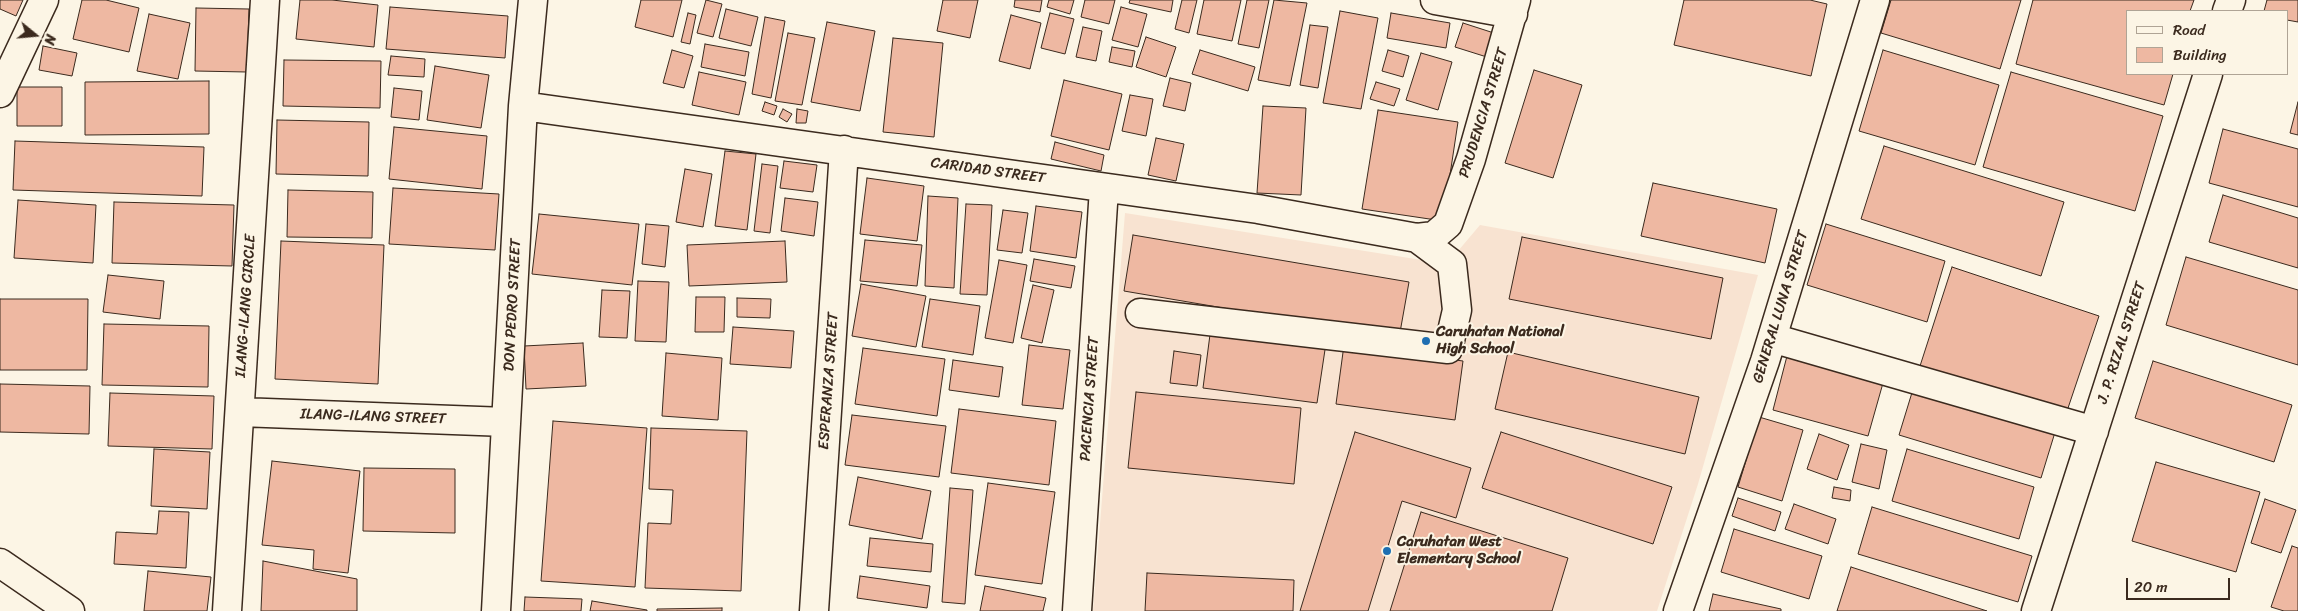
<!DOCTYPE html>
<style>
body{margin:0}
#map{position:relative;width:2298px;height:611px;overflow:hidden;background:#fcf5e5;font-family:Sriracha,sans-serif}
canvas{display:block}
.legend{position:absolute;left:2126px;top:10px;width:162px;height:65px;box-sizing:border-box;background:#fcf5e5;border:1px solid #afa495;margin:0;padding:6px 9px;list-style:none;font-size:15px;color:#3b2a1e}
.legend li{display:flex;align-items:center;gap:10px;height:25px}
.legend b{width:25px;border:1px solid #afa495}
.north{position:absolute;left:10px;top:10px;width:50px;height:50px;-webkit-text-stroke:4px #fcf5e5;paint-order:stroke;rotate:107deg;font-size:14px;font-weight:700;line-height:20px;text-align:center;color:#3b2a1e}
.north::after{content:'';display:block;margin:auto;width:18px;height:22px;background:#3b2a1e;clip-path:polygon(50% 0,100% 100%,50% 72%,0 100%)}
.scale{position:absolute;left:2126px;top:578px;width:104px;height:22px;box-sizing:border-box;border:2px solid #3b2a1e;border-top:0;padding-left:6px;font-size:15px;line-height:18px;white-space:nowrap;color:#3b2a1e;-webkit-text-stroke:4px #fcf5e5;paint-order:stroke}
</style>
<div id="map">
<canvas width="2298" height="611"></canvas>
<ul class="legend">
<li><b style="height:6px;background:#fcf5e5"></b>Road</li>
<li><b style="height:14px;background:#eeb8a2"></b>Building</li>
</ul>
<div class="north">N</div>
<div class="scale">20 m</div>
</div>
<script>
const ctx = document.querySelector('canvas').getContext('2d');
ctx.lineJoin = 'round';
function fillPath(path, color) {
  ctx.fillStyle = color;
  ctx.fill(path, 'evenodd');
}
function poly(rows) {
  const path = new Path2D();
  for (const r of rows) {
    path.moveTo(r[0], r[1]);
    for (let i = 2; i < r.length; i += 2) path.lineTo(r[i], r[i + 1]);
  }
  return path;
}
function stroke(path, color, width, dash) {
  ctx.strokeStyle = color;
  ctx.lineWidth = width;
  ctx.lineCap = dash ? 'butt' : 'round';
  ctx.setLineDash(dash || []);
  ctx.stroke(path);
}
function write(font, color, halo, rows, align = 'center') {
  ctx.font = font + ' Sriracha,sans-serif';
  ctx.lineWidth = 4;
  ctx.setLineDash([]);
  ctx.textBaseline = 'middle';
  ctx.strokeStyle = halo;
  ctx.fillStyle = color;
  for (const [text, x, y, turn = 0] of rows) {
    ctx.save();
    ctx.translate(x, y);
    ctx.rotate((+turn || 0) * Math.PI / 180);
    ctx.textAlign = isNaN(turn) ? turn : align;
    if (halo) ctx.strokeText(text, 0, 0);
    ctx.fillText(text, 0, 0);
    ctx.restore();
  }
}
const built = poly([
 [1125,213,1447,264,1480,225,1758,275,1698,484,1657,611,1093,611]
]);
const building = poly([
 [0,0,23,0,16,16,0,9,0,0],
 [82,0,106,0,139,8,129,52,73,39,82,0],
 [300,0,332,0,378,5,374,47,296,39,300,0],
 [641,0,682,0,673,37,635,27,641,0],
 [706,0,722,4,713,37,697,33,706,0],
 [943,0,978,0,970,38,937,31,943,0],
 [1015,0,1042,0,1040,12,1014,7,1015,0],
 [1049,0,1074,0,1070,14,1047,7,1049,0],
 [1085,0,1115,0,1109,24,1081,17,1085,0],
 [1130,0,1173,0,1171,12,1129,3,1130,0],
 [1182,0,1197,0,1189,33,1175,29,1182,0],
 [1204,0,1241,0,1232,41,1197,34,1204,0],
 [1247,0,1269,0,1259,48,1238,44,1247,0],
 [1274,0,1307,3,1290,86,1258,80,1274,0],
 [1684,0,1810,0,1827,4,1811,76,1674,45,1684,0],
 [1891,0,2021,0,2000,69,1881,33,1891,0],
 [2033,0,2194,0,2190,11,2127,11,2127,74,2173,74,2164,105,2016,64,2033,0],
 [2267,0,2298,0,2298,22,2287,20,2287,11,2264,11,2267,0],
 [390,7,508,16,505,58,386,49,390,7],
 [1121,7,1147,14,1138,47,1112,40,1121,7],
 [196,8,249,9,247,72,195,71,196,8],
 [726,9,758,17,751,46,719,38,726,9],
 [1340,11,1378,18,1361,109,1323,103,1340,11],
 [688,13,696,15,690,44,681,42,688,13],
 [1050,13,1074,19,1065,54,1041,48,1050,13],
 [1391,13,1450,23,1446,48,1387,38,1391,13],
 [149,14,190,23,178,79,137,71,149,14],
 [1011,15,1041,23,1030,69,999,61,1011,15],
 [765,17,785,21,771,98,752,94,765,17],
 [827,22,875,31,860,111,811,102,827,22],
 [1463,23,1497,34,1490,58,1455,47,1463,23],
 [1310,25,1328,27,1318,88,1300,85,1310,25],
 [1083,27,1102,31,1096,61,1076,57,1083,27],
 [788,33,815,38,802,105,775,101,788,33],
 [1146,37,1176,47,1166,77,1136,67,1146,37],
 [893,38,943,43,934,137,883,132,893,38],
 [705,44,749,52,745,76,701,67,705,44],
 [43,46,77,53,72,76,39,70,43,46],
 [1112,47,1135,51,1132,67,1109,62,1112,47],
 [672,50,693,56,684,88,663,83,672,50],
 [1200,50,1255,67,1248,91,1192,74,1200,50],
 [1388,50,1409,56,1403,77,1382,71,1388,50],
 [1883,50,1999,85,1975,165,1859,131,1883,50],
 [1421,53,1452,62,1438,110,1406,100,1421,53],
 [391,56,425,59,424,77,388,75,391,56],
 [284,60,381,61,380,108,283,106,284,60],
 [435,66,489,75,481,128,427,120,435,66],
 [1534,70,1582,85,1553,178,1505,163,1534,70],
 [699,72,746,82,739,115,692,105,699,72],
 [2011,72,2163,116,2135,211,1983,167,2011,72],
 [1170,78,1191,83,1185,111,1163,106,1170,78],
 [1064,80,1122,94,1109,150,1051,136,1064,80],
 [209,81,209,134,85,135,85,82,209,81],
 [1376,82,1400,89,1394,106,1370,99,1376,82],
 [17,87,62,87,62,126,17,126,17,87],
 [394,88,422,91,419,120,391,117,394,88],
 [1130,95,1153,99,1146,136,1122,131,1130,95],
 [765,102,777,106,774,115,762,111,765,102],
 [2298,102,2298,135,2290,133,2298,102],
 [1263,106,1306,108,1301,195,1257,193,1263,106],
 [783,109,792,114,787,122,779,117,783,109],
 [797,109,808,111,806,123,796,123,797,109],
 [1378,110,1458,122,1443,221,1362,209,1378,110],
 [277,120,369,122,368,176,276,174,277,120],
 [394,127,487,136,482,189,389,179,394,127],
 [2223,129,2298,149,2298,207,2209,183,2223,129],
 [1156,138,1184,144,1176,181,1148,175,1156,138],
 [15,141,204,147,202,196,13,190,15,141],
 [1055,142,1104,155,1101,171,1051,159,1055,142],
 [1884,146,2064,202,2041,276,1861,219,1884,146],
 [725,151,756,154,747,230,715,226,725,151],
 [784,161,817,165,813,192,780,188,784,161],
 [762,164,778,166,770,233,754,231,762,164],
 [685,169,712,174,703,227,676,222,685,169],
 [867,178,924,186,917,241,860,234,867,178],
 [1653,183,1777,209,1765,263,1641,236,1653,183],
 [393,188,499,194,495,250,389,244,393,188],
 [288,190,373,192,372,238,287,237,288,190],
 [2223,195,2298,218,2298,268,2209,242,2223,195],
 [928,196,958,198,954,288,925,286,928,196],
 [785,198,818,202,814,236,781,231,785,198],
 [18,200,96,205,93,263,14,258,18,200],
 [114,202,234,205,232,266,112,263,114,202],
 [966,204,992,205,987,295,960,294,966,204],
 [1036,206,1082,212,1076,258,1030,251,1036,206],
 [1003,210,1028,213,1022,253,997,250,1003,210],
 [539,214,639,224,632,285,532,274,539,214],
 [646,224,669,226,665,267,642,264,646,224],
 [1826,224,1945,261,1927,322,1807,285,1826,224],
 [1133,235,1409,282,1399,338,1124,291,1133,235],
 [1522,237,1723,278,1711,339,1509,299,1522,237],
 [865,240,922,245,917,286,860,281,865,240],
 [281,241,384,245,378,384,275,379,281,241],
 [785,241,787,282,689,286,687,245,785,241],
 [2186,257,2298,290,2298,365,2166,325,2186,257],
 [1034,259,1075,266,1071,288,1030,281,1034,259],
 [999,260,1027,265,1013,343,985,338,999,260],
 [1952,267,2099,316,2066,414,1920,366,1952,267],
 [108,275,164,281,160,319,103,312,108,275],
 [638,281,669,282,666,342,635,341,638,281],
 [861,284,926,296,916,347,852,336,861,284],
 [1033,285,1054,290,1042,343,1021,338,1033,285],
 [602,290,630,291,627,338,599,337,602,290],
 [696,297,725,297,724,332,695,332,696,297],
 [737,298,771,299,770,318,737,317,737,298],
 [0,299,88,299,87,370,0,370,0,299],
 [930,299,980,306,973,355,922,347,930,299],
 [104,324,209,326,208,387,102,385,104,324],
 [733,327,794,331,791,368,730,364,733,327],
 [1211,327,1326,343,1317,403,1203,388,1211,327],
 [583,343,586,386,526,389,524,346,583,343],
 [1029,345,1070,350,1063,409,1022,405,1029,345],
 [1344,345,1463,361,1455,420,1336,404,1344,345],
 [863,348,945,359,937,416,855,404,863,348],
 [1174,351,1201,355,1197,386,1170,383,1174,351],
 [1508,352,1699,397,1685,454,1495,409,1508,352],
 [666,353,722,358,718,420,662,416,666,353],
 [1787,356,1883,383,1868,436,1773,410,1787,356],
 [953,360,1003,367,999,397,949,390,953,360],
 [2153,361,2292,405,2274,462,2135,418,2153,361],
 [0,384,90,386,89,434,0,432,0,384],
 [1914,386,2056,429,2041,478,1899,435,1914,386],
 [1136,392,1301,408,1294,484,1128,468,1136,392],
 [110,393,214,396,212,449,108,446,110,393],
 [959,409,1056,421,1049,485,951,473,959,409],
 [852,415,946,426,939,477,845,465,852,415],
 [1759,417,1803,430,1782,501,1738,487,1759,417],
 [553,421,647,428,635,587,541,581,553,421],
 [651,428,747,431,741,591,645,588,648,523,671,524,673,490,649,489,651,428],
 [1355,432,1471,468,1456,518,1402,501,1368,611,1300,611,1355,432],
 [1501,432,1672,487,1653,544,1482,488,1501,432],
 [1819,434,1849,445,1837,480,1807,469,1819,434],
 [1861,444,1887,450,1879,489,1852,482,1861,444],
 [154,449,210,452,207,509,151,506,154,449],
 [1907,449,2034,487,2019,539,1892,501,1907,449],
 [272,461,360,471,348,573,313,569,314,550,262,545,272,461],
 [2156,462,2260,492,2236,572,2132,541,2156,462],
 [364,468,455,469,455,533,363,531,364,468],
 [858,477,931,491,922,539,849,525,858,477],
 [988,483,1055,492,1042,584,975,575,988,483],
 [1834,487,1851,490,1850,501,1832,498,1834,487],
 [950,488,973,490,965,604,942,602,950,488],
 [1738,498,1781,512,1775,531,1732,516,1738,498],
 [2265,499,2296,510,2281,553,2251,543,2265,499],
 [1794,504,1836,519,1828,544,1785,529,1794,504],
 [1872,507,2032,556,2018,602,1858,554,1872,507],
 [159,511,189,512,186,568,114,564,116,532,157,534,159,511],
 [1421,512,1568,558,1552,611,1390,611,1421,512],
 [1734,529,1822,556,1809,599,1721,572,1734,529],
 [870,538,933,544,931,572,867,566,870,538],
 [2292,546,2298,548,2298,611,2284,611,2271,607,2292,546],
 [263,561,357,579,357,611,261,611,263,561],
 [1851,567,1987,611,1837,611,1851,567],
 [148,571,211,577,207,611,144,611,148,571],
 [1147,573,1294,580,1293,611,1145,611,1147,573],
 [860,576,930,586,927,608,857,598,860,576],
 [985,586,1046,598,1043,611,980,611,985,586],
 [1713,594,1781,609,1781,611,1709,611,1713,594],
 [525,597,582,599,581,611,524,611,525,597],
 [592,601,647,610,647,611,590,611,592,601],
 [722,608,722,611,657,611,657,609,722,608]
]);
const minor = poly([
 [1435,0,1513,14],
 [2227,11,2231,0],
 [0,93,44,0],
 [523,106,1258,209,1417,238,1434,236,1448,224,1471,159,1516,0],
 [1140,313,1448,349,1457,310,1452,264,1417,238],
 [1772,338,2094,431],
 [240,412,506,422],
 [0,563,70,611],
 [227,611,265,0],
 [496,611,523,106,533,0],
 [814,611,844,150],
 [1077,611,1104,188],
 [1678,611,1765,361,1875,0],
 [2036,611,2208,74]
]);
const markers = [
 [1426,341,5,"#1f6fb2"],
 [1387,551,5,"#1f6fb2"]
];
const streetNames = [
 ["PRUDENCIA STREET",1484,113,-73],
 ["CARIDAD STREET",988,171,8],
 ["DON PEDRO STREET",513,305,-87],
 ["ILANG-ILANG CIRCLE",246,306,-86],
 ["GENERAL LUNA STREET",1781,307,-73],
 ["J. P. RIZAL STREET",2122,343,-72],
 ["ESPERANZA STREET",829,381,-86],
 ["PACENCIA STREET",1090,399,-86],
 ["ILANG-ILANG STREET",373,417,2]
];
const poiNames = [
 ["Caruhatan National",1436,332],
 ["High School",1436,349],
 ["Caruhatan West",1397,542],
 ["Elementary School",1397,559]
];
fillPath(built, '#f8e3d1');
fillPath(building, '#eeb8a2');
stroke(building, '#3b2a1e', 1);
stroke(minor, '#3b2a1e', 31);
stroke(minor, '#fcf5e5', 28);
for (const [x, y, r, color] of markers) {
  const dot = new Path2D();
  dot.arc(x, y, r, 0, 2 * Math.PI);
  ctx.fillStyle = color;
  ctx.fill(dot);
  stroke(dot, '#fcf5e5', 2);
}
write('15px', '#3b2a1e', '#fcf5e5', streetNames);
write('bold 15px', '#3b2a1e', '#fcf5e5', poiNames, 'left');
</script>
